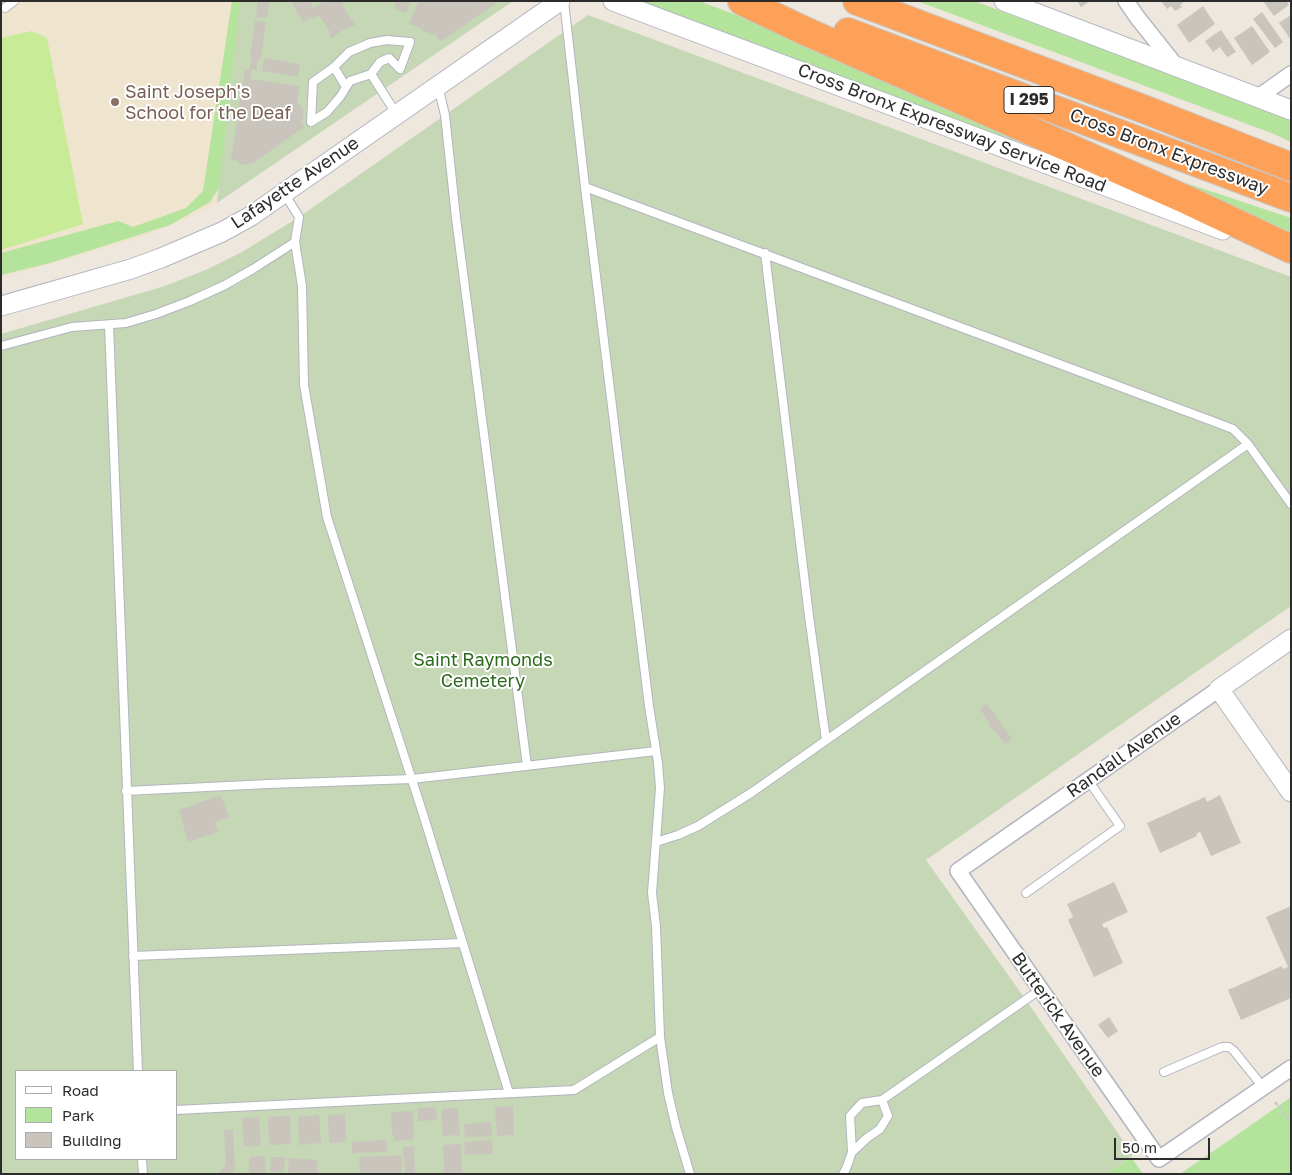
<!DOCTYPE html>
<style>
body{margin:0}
#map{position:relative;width:1292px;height:1175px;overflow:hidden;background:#ede7de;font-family:"Golos Text",sans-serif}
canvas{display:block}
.frame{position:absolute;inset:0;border:2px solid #2c2c2c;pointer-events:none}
.legend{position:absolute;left:15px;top:1070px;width:162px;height:90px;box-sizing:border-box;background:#fff;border:1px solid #ababab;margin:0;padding:6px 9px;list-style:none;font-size:15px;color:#2c2c2c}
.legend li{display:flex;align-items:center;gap:10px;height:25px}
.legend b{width:25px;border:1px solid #ababab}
.scale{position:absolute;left:1114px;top:1138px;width:96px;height:22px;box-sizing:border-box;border:2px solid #2c2c2c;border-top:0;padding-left:6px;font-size:15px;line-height:18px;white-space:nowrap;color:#2c2c2c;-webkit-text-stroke:4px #fff;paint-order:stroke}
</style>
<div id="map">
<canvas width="1292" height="1175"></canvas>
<div class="frame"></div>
<ul class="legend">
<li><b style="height:6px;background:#fff"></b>Road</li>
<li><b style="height:14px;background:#b4e39b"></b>Park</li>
<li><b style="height:14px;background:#c9c5bd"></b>Building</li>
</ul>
<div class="scale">50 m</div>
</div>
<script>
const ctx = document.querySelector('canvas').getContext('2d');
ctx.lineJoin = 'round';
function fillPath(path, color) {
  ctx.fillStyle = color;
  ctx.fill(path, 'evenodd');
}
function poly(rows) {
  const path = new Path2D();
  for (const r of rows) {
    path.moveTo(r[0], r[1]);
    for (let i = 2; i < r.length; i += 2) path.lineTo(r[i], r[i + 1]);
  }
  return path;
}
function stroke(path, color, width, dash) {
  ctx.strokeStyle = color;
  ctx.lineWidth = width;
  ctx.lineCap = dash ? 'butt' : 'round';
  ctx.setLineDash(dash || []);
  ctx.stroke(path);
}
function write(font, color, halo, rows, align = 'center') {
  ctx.font = font + ' "Golos Text",sans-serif';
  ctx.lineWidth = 4;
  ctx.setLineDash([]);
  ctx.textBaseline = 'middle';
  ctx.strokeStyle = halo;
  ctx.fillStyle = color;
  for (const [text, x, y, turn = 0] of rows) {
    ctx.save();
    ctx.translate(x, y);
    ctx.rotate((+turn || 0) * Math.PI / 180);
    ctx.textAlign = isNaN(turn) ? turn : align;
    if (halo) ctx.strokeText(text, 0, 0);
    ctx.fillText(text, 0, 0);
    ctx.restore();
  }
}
const education = poly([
 [1,1,240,1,217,203,191,217,136,239,1,278]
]);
const green = poly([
 [232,1,249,1,225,178,210,202,170,225,50,263,1,275,1,253,118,221,133,227,186,208,203,191],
 [641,1,699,1,821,47,1004,130,1017,144],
 [917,1,974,1,1291,120,1291,142,1274,134],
 [1108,157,1291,218,1291,240],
 [1291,1097,1291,1174,1180,1174,1244,1130],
 [1131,1157,1143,1174,1106,1174]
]);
const cemetery = poly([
 [240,1,513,1,217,203],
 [588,15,1291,277,1291,606,926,860,1026,1000,1133,1155,1106,1174,1,1174,1,334,165,286,208,269,242,252,299,217],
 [16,1071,176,1071,176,1159,16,1159]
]);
const pitch = poly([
 [32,31,47,38,83,224,1,250,1,38]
]);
const building = poly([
 [258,1,269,1,267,18,256,17],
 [291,1,310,1,313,8,324,1,343,1,343,6,352,20,355,22,354,26,350,26,335,35,334,38,330,37,330,32,322,19,318,16,313,19,312,17,303,22],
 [396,1,410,1,406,13,394,9],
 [420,1,494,1,496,3,440,42,435,34,432,35,422,31,423,29,409,24,418,2,419,3],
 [1077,1,1090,1,1081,7],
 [1161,1,1185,1,1180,5,1182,7,1175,11,1171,6,1167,9],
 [1263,1,1287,1,1289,5,1274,16],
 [1203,6,1215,24,1189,43,1177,25],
 [1262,12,1283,42,1275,48,1253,19],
 [1291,15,1291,40,1279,23],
 [255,21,266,22,261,58,259,58,259,61,257,61,257,70,251,70,250,79,300,86,297,102,304,110,302,122,301,123,304,127,252,164,250,163,248,165,239,164,237,161,231,160,245,69,249,70,252,56,250,56],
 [1252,26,1270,52,1252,65,1234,38],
 [1221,30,1236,52,1227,57,1220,47,1213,52,1205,41],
 [264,58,300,64,298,77,262,71],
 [987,704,1012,739,1005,744,994,730,993,730,989,725,990,724,980,709],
 [221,795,229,818,215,822,218,832,188,842,179,810],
 [1220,795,1241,843,1211,856,1200,832,1196,834,1197,836,1160,853,1147,823,1205,797,1207,802],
 [1114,882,1128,912,1102,924,1104,928,1107,927,1123,963,1094,977,1068,920,1073,917,1067,904],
 [1291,906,1291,998,1241,1020,1228,990,1282,966,1283,969,1288,967,1266,917],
 [1109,1017,1118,1031,1108,1038,1098,1025],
 [513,1106,514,1135,497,1136,495,1107],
 [436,1107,437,1120,418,1121,417,1108],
 [458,1108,460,1135,443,1136,441,1109],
 [413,1111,414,1137,412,1138,413,1140,394,1141,394,1135,392,1135,391,1112],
 [345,1114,346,1142,329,1143,328,1115],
 [319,1115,321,1143,299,1145,298,1117],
 [290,1116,291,1144,269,1145,268,1117],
 [259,1117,261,1146,244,1147,242,1118],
 [491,1122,492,1136,465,1137,464,1124],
 [224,1130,233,1130,235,1170,231,1174,218,1174,226,1165],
 [387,1140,387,1152,352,1153,352,1142],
 [492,1140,493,1154,465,1155,464,1142],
 [461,1144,462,1174,444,1174,443,1145],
 [414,1146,415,1174,405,1174,403,1147],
 [401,1155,402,1174,360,1174,359,1157],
 [265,1156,266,1174,249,1174,249,1157],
 [271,1157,285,1157,284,1172,270,1171],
 [289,1158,317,1160,317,1174,294,1174,294,1172,288,1172]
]);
const path = poly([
 [1275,1102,1291,1122]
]);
const service = poly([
 [564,1,585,187,649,706,658,763,660,788,652,893,656,926,660,1037,668,1093,676,1127,690,1174],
 [5,8,14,1],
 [334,67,346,87],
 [371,74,350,81,340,97,327,112,311,122,313,82,334,67,349,52,370,43,387,40,410,42,400,69,389,58,380,62,371,74,397,115],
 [438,86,445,115,456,218,527,766],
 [585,187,1212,421,1233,429,1248,444,1291,504],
 [284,193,299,217,295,242,302,286,304,385,327,517,423,814,509,1093],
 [765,253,809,616,826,740],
 [109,325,138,1071],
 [1,346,72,327,126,323,156,314,190,301,225,285,253,269,295,242],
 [126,791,268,784,412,779,656,751],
 [656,842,678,835,698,826,751,793,1248,444],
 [1026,893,1120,826,1088,780],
 [133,956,463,943],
 [1164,1072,1222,1047,1229,1047,1234,1051,1263,1087],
 [882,1100,1041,989],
 [176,1110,574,1090,660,1037],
 [142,1159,143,1174],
 [843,1174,846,1169,852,1152,850,1116,862,1103,882,1100,888,1116,880,1129,867,1138,852,1152]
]);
const minor = poly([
 [1126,1,1137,17,1176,66],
 [1257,98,1291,74],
 [1219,689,958,871,1159,1159,1291,1068]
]);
const tertiary = poly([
 [613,1,1223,230],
 [1004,1,1291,110],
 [1,306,131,269,161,258,222,232,251,216,284,193,560,1],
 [1291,639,1219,689,1291,792]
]);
const motorway = poly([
 [742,1,805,31,1187,200,1291,249],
 [857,1,1146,110,1291,167],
 [848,32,1291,198]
]);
const markers = [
 [115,102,5,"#8d6e63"]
];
const shields = [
 [1029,100,50]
];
const shieldNames = [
 ["I 295",1029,100]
];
const educationNames = [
 ["Saint Joseph's",125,92],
 ["School for the Deaf",125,113]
];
const streetNames = [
 ["Cross Bronx Expressway Service Road",952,128,21],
 ["Cross Bronx Expressway",1169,152,21],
 ["Lafayette Avenue",295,183,-34],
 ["Randall Avenue",1124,755,-35],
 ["Butterick Avenue",1058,1015,55]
];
const parkNames = [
 ["Saint Raymonds",483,660],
 ["Cemetery",483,681]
];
fillPath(education, '#efe4ce');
fillPath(green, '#b4e39b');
fillPath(cemetery, '#c6d7b5');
fillPath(pitch, '#c7eb97');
fillPath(building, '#c9c5bd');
stroke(service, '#b2b5bf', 10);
stroke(minor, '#b2b5bf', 18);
stroke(tertiary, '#b2b5bf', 21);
stroke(motorway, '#c8c8c8', 30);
stroke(path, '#c8c8c8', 2.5, [4, 2.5]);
stroke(service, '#fff', 8);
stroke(minor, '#fff', 15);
stroke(tertiary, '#fff', 19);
stroke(motorway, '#fda159', 28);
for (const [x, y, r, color] of markers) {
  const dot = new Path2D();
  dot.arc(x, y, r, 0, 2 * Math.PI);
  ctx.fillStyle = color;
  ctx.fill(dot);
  stroke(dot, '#fff', 2);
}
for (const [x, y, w] of shields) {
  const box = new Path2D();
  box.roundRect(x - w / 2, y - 13.5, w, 27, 4);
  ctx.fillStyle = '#fff';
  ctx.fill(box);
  stroke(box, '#2c2c2c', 1);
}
write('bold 16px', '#2c2c2c', null, shieldNames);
write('18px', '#785e54', '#fff', educationNames, 'left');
write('18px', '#2c2c2c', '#fff', streetNames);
write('18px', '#2b6a1b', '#fff', parkNames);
</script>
